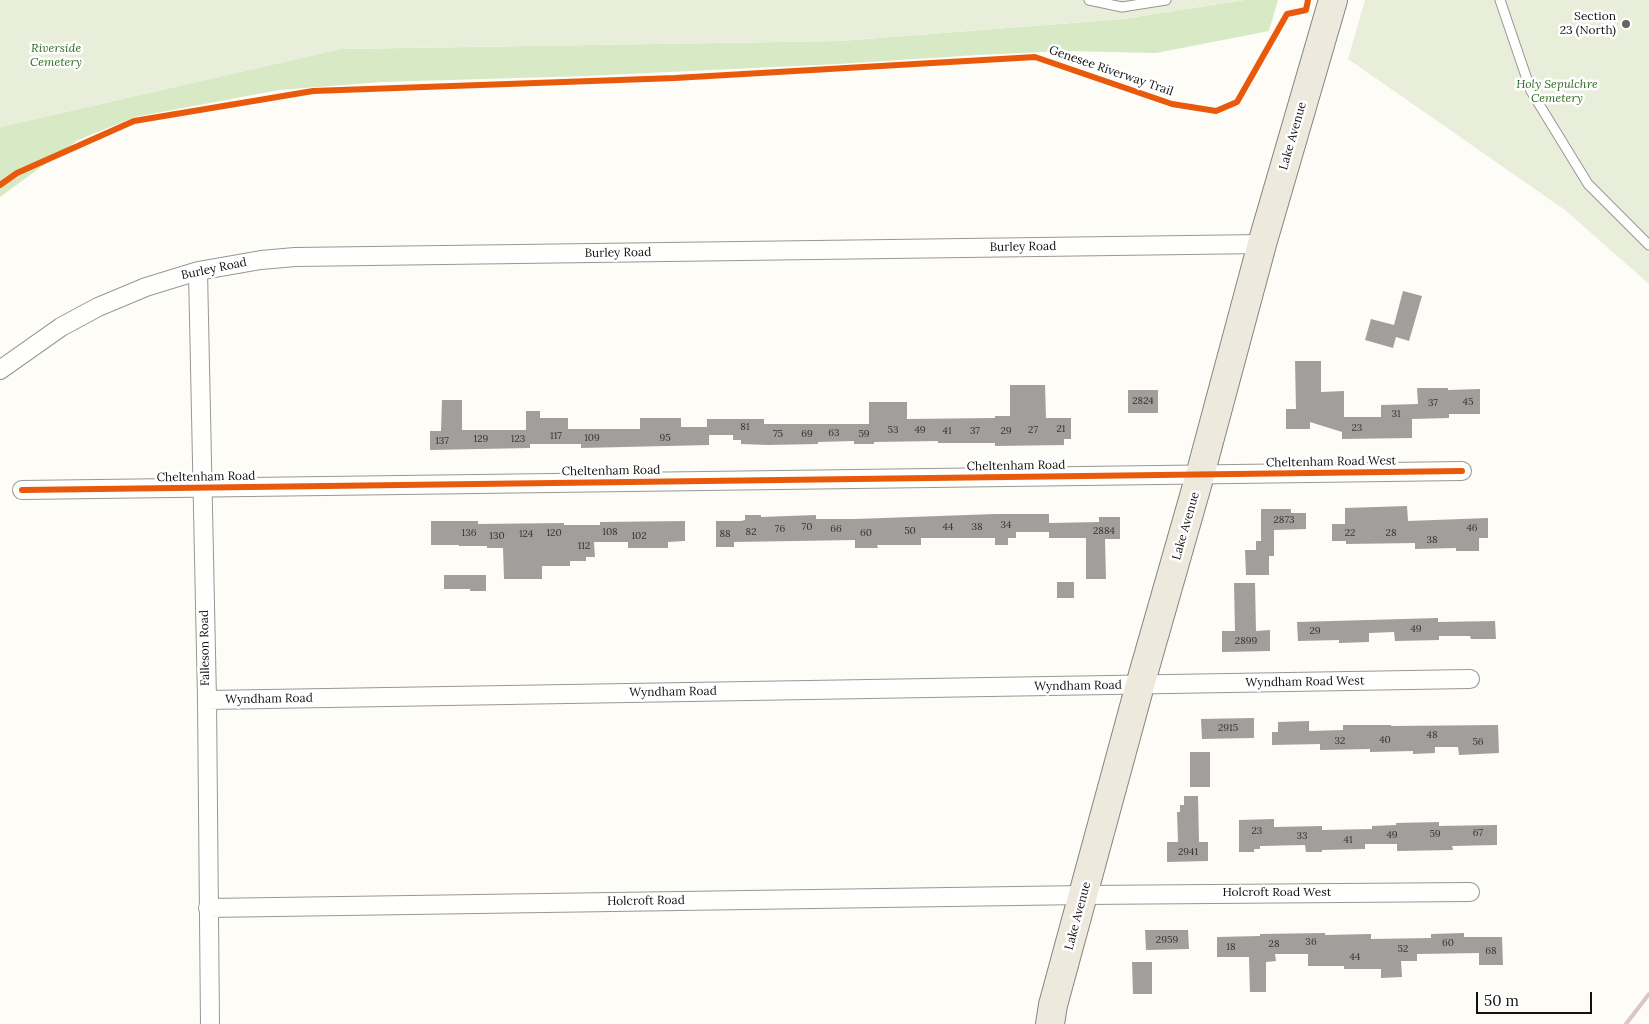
<!DOCTYPE html>
<style>
body{margin:0}
#map{position:relative;width:1649px;height:1024px;overflow:hidden;background:#fdfcf7;font-family:Lora,serif}
canvas{display:block}
.scale{position:absolute;left:1476px;top:992px;width:116px;height:22px;box-sizing:border-box;border:2px solid #111;border-top:0;padding-left:6px;font-size:15px;line-height:18px;white-space:nowrap;color:#111;-webkit-text-stroke:4px #fff;paint-order:stroke}
</style>
<div id="map">
<canvas width="1649" height="1024"></canvas>
<div class="scale">50 m</div>
</div>
<script>
const ctx = document.querySelector('canvas').getContext('2d');
ctx.lineJoin = 'round';
function fillPath(path, color) {
  ctx.fillStyle = color;
  ctx.fill(path, 'evenodd');
}
function poly(rows) {
  const path = new Path2D();
  for (const r of rows) {
    path.moveTo(r[0], r[1]);
    for (let i = 2; i < r.length; i += 2) path.lineTo(r[i], r[i + 1]);
  }
  return path;
}
function stroke(path, color, width, dash) {
  ctx.strokeStyle = color;
  ctx.lineWidth = width;
  ctx.lineCap = dash ? 'butt' : 'round';
  ctx.setLineDash(dash || []);
  ctx.stroke(path);
}
function write(font, color, halo, rows, align = 'center') {
  ctx.font = font + ' Lora,serif';
  ctx.lineWidth = 5;
  ctx.setLineDash([]);
  ctx.textBaseline = 'middle';
  ctx.strokeStyle = halo;
  ctx.fillStyle = color;
  for (const [text, x, y, turn = 0] of rows) {
    ctx.save();
    ctx.translate(x, y);
    ctx.rotate((+turn || 0) * Math.PI / 180);
    ctx.textAlign = isNaN(turn) ? turn : align;
    if (halo) ctx.strokeText(text, 0, 0);
    ctx.fillText(text, 0, 0);
    ctx.restore();
  }
}
const forest = poly([
 [1244,0,1278,0,1269,31,1156,53,1067,51,977,55,838,64,585,76,381,82,279,90,135,117,78,140,0,197,0,127,340,49,840,41,1122,19]
]);
const cemetery = poly([
 [0,0,1244,0,1122,19,840,41,340,49,0,127],
 [1365,0,1649,0,1649,284,1565,210,1348,59]
]);
const building = poly([
 [1403,291,1422,296,1409,341,1396,337,1393,348,1365,340,1371,319,1394,325],
 [1295,361,1321,361,1321,392,1344,391,1344,417,1381,417,1381,405,1418,404,1417,388,1448,388,1448,390,1480,389,1480,414,1449,414,1449,418,1412,419,1412,438,1342,439,1342,432,1310,422,1310,429,1286,429,1286,409,1296,409],
 [1010,385,1045,385,1046,418,1071,418,1071,439,1064,439,1064,445,995,446,995,443,938,443,938,441,874,442,874,444,854,444,854,441,818,442,818,444,768,445,741,444,741,440,733,440,733,435,709,435,709,445,581,448,581,444,530,444,530,448,430,450,430,431,441,431,442,400,462,400,462,430,526,430,526,411,540,411,540,418,568,418,568,429,640,429,640,418,681,418,681,427,707,427,707,419,764,419,764,424,869,424,869,402,907,402,907,419,995,418,995,416,1010,416],
 [1128,390,1158,390,1158,413,1128,413],
 [1407,506,1408,521,1488,518,1488,538,1479,538,1479,551,1456,551,1456,548,1415,549,1415,543,1346,544,1346,541,1332,541,1332,524,1345,524,1345,508],
 [1261,509,1291,509,1291,513,1306,513,1306,529,1274,530,1274,556,1269,556,1269,575,1246,575,1245,550,1256,550,1256,541,1261,541],
 [995,514,1049,514,1049,532,1016,532,1016,538,1008,538,1008,545,995,545,995,538,921,538,921,545,877,545,878,548,855,548,855,540,734,542,734,547,716,547,716,521,741,521,745,520,745,515,761,515,761,517,816,515,816,519,855,519],
 [1099,517,1120,517,1120,539,1105,539,1106,579,1086,579,1086,538,1049,538,1049,523,1099,522],
 [431,521,478,521,478,524,564,523,564,525,600,525,600,522,685,521,685,541,668,542,668,548,628,548,628,542,594,542,595,557,586,557,586,561,570,561,570,566,542,566,542,579,504,579,503,548,487,548,487,546,459,546,459,545,431,545],
 [444,575,486,575,486,591,470,591,470,589,444,589],
 [1057,582,1074,582,1074,598,1057,598],
 [1234,583,1255,583,1256,631,1270,630,1270,651,1222,652,1222,631,1235,631],
 [1438,618,1438,622,1495,621,1496,639,1471,639,1470,636,1439,636,1439,640,1395,641,1394,632,1369,633,1369,642,1339,643,1339,640,1298,641,1297,622],
 [1254,718,1254,738,1202,739,1201,719],
 [1309,721,1309,731,1343,730,1343,725,1391,725,1391,726,1498,725,1499,753,1459,755,1458,747,1435,747,1435,753,1413,754,1413,751,1370,752,1370,749,1320,750,1320,744,1272,745,1272,732,1278,732,1278,722],
 [1190,752,1210,752,1210,787,1190,787],
 [1184,796,1198,796,1199,842,1208,842,1208,861,1167,862,1167,842,1178,842,1177,812,1180,812,1180,805,1184,805],
 [1274,819,1274,827,1322,826,1322,830,1372,829,1372,826,1396,825,1396,823,1439,822,1439,826,1497,825,1497,845,1452,846,1453,850,1397,851,1397,844,1365,844,1365,849,1322,850,1322,852,1306,852,1305,845,1260,846,1260,849,1254,849,1254,852,1239,852,1239,820],
 [1145,930,1188,930,1189,949,1146,950],
 [1325,933,1325,935,1371,934,1371,939,1431,938,1431,934,1464,933,1464,937,1502,937,1503,965,1479,965,1479,953,1417,954,1417,961,1401,961,1402,977,1381,978,1381,969,1344,969,1344,966,1308,966,1308,954,1275,954,1276,961,1266,962,1266,992,1250,992,1249,957,1217,957,1217,937,1260,936,1260,934],
 [1132,962,1152,962,1152,994,1133,994]
]);
const path = poly([
 [0,185,17,173,134,121,313,91,675,78,1035,57,1172,104,1216,111,1237,102,1287,14,1306,10]
]);
const service = poly([
 [1089,0,1122,7,1166,0],
 [1500,0,1531,91,1588,184,1649,245]
]);
const minor = poly([
 [198,271,207,700,210,1024],
 [0,370,61,327,98,307,146,287,198,271,261,260,295,257,1262,244],
 [22,490,1462,471],
 [207,700,1470,679],
 [208,908,1084,895,1470,892]
]);
const primary = poly([
 [1050,1024,1053,1005,1140,685,1200,475,1262,244,1333,0]
]);
const rail = poly([
 [1626,1024,1649,994]
]);
const cycleway = poly([
 [0,185,17,173,134,121,313,91,675,78,1035,57,1172,104,1216,111,1237,102,1287,14,1306,10,1308,0],
 [22,490,1462,471]
]);
const markers = [
 [1626,24,5,"#646362"]
];
const numberNames = [
 ["2824",1143,401],
 ["45",1468,402],
 ["37",1433,403],
 ["31",1396,414],
 ["81",745,427],
 ["23",1357,428],
 ["21",1061,429],
 ["53",893,430],
 ["49",920,430],
 ["27",1033,430],
 ["41",947,431],
 ["37",975,431],
 ["29",1006,431],
 ["63",834,433],
 ["75",778,434],
 ["69",807,434],
 ["59",864,434],
 ["117",556,436],
 ["109",592,438],
 ["95",665,438],
 ["129",481,439],
 ["123",518,439],
 ["137",442,441],
 ["2873",1284,520],
 ["34",1006,525],
 ["70",807,527],
 ["44",948,527],
 ["38",977,527],
 ["46",1472,528],
 ["76",780,529],
 ["66",836,529],
 ["50",910,531],
 ["2884",1104,531],
 ["108",610,532],
 ["82",751,532],
 ["136",469,533],
 ["120",554,533],
 ["60",866,533],
 ["22",1350,533],
 ["28",1391,533],
 ["124",526,534],
 ["88",725,534],
 ["130",497,536],
 ["102",639,536],
 ["38",1432,540],
 ["112",584,546],
 ["49",1416,629],
 ["29",1315,631],
 ["2899",1246,641],
 ["2915",1228,728],
 ["48",1432,735],
 ["40",1385,740],
 ["32",1340,741],
 ["56",1478,742],
 ["23",1257,831],
 ["67",1478,833],
 ["59",1435,834],
 ["49",1392,835],
 ["33",1302,836],
 ["41",1348,840],
 ["2941",1188,852],
 ["2959",1167,940],
 ["36",1311,942],
 ["60",1448,943],
 ["28",1274,944],
 ["18",1231,947],
 ["52",1403,949],
 ["68",1491,951],
 ["44",1355,957]
];
const poiNames = [
 ["Section",1616,17],
 ["23 (North)",1616,31]
];
const parkNames = [
 ["Riverside",56,49],
 ["Cemetery",56,63],
 ["Holy Sepulchre",1557,85],
 ["Cemetery",1557,99]
];
const streetNames = [
 ["Genesee Riverway Trail",1111,71,19],
 ["Lake Avenue",1293,136,-74],
 ["Burley Road",1023,247,-1],
 ["Burley Road",618,253,-1],
 ["Burley Road",214,269,-12],
 ["Cheltenham Road West",1331,462,-1],
 ["Cheltenham Road",1016,466,-1],
 ["Cheltenham Road",611,471,-1],
 ["Cheltenham Road",206,477,-1],
 ["Lake Avenue",1186,526,-74],
 ["Falleson Road",205,648,-91],
 ["Wyndham Road West",1305,682,-1],
 ["Wyndham Road",1078,686,-1],
 ["Wyndham Road",673,692,-1],
 ["Wyndham Road",269,699,-1],
 ["Holcroft Road West",1277,893],
 ["Holcroft Road",646,901,-1],
 ["Lake Avenue",1078,916,-75]
];
fillPath(forest, '#d8eac5');
fillPath(cemetery, '#e9eedb');
fillPath(building, '#a19f9c');
stroke(service, '#979795', 11);
stroke(minor, '#979795', 20);
stroke(primary, '#858482', 30);
stroke(path, '#b9b9b8', 2.5, [5, 2.5]);
stroke(service, '#fffffe', 9);
stroke(minor, '#fffffe', 18);
stroke(primary, '#ede9dc', 28);
stroke(rail, '#d9c6c7', 4);
stroke(cycleway, '#e8590c', 6);
for (const [x, y, r, color] of markers) {
  const dot = new Path2D();
  dot.arc(x, y, r, 0, 2 * Math.PI);
  ctx.fillStyle = color;
  ctx.fill(dot);
  stroke(dot, '#fff', 2);
}
write('10px', '#353434', null, numberNames);
write('12px', '#111', '#fff', poiNames, 'right');
write('italic 12px', '#2f6b1f', '#fff', parkNames);
write('12px', '#111', '#fff', streetNames);
</script>
